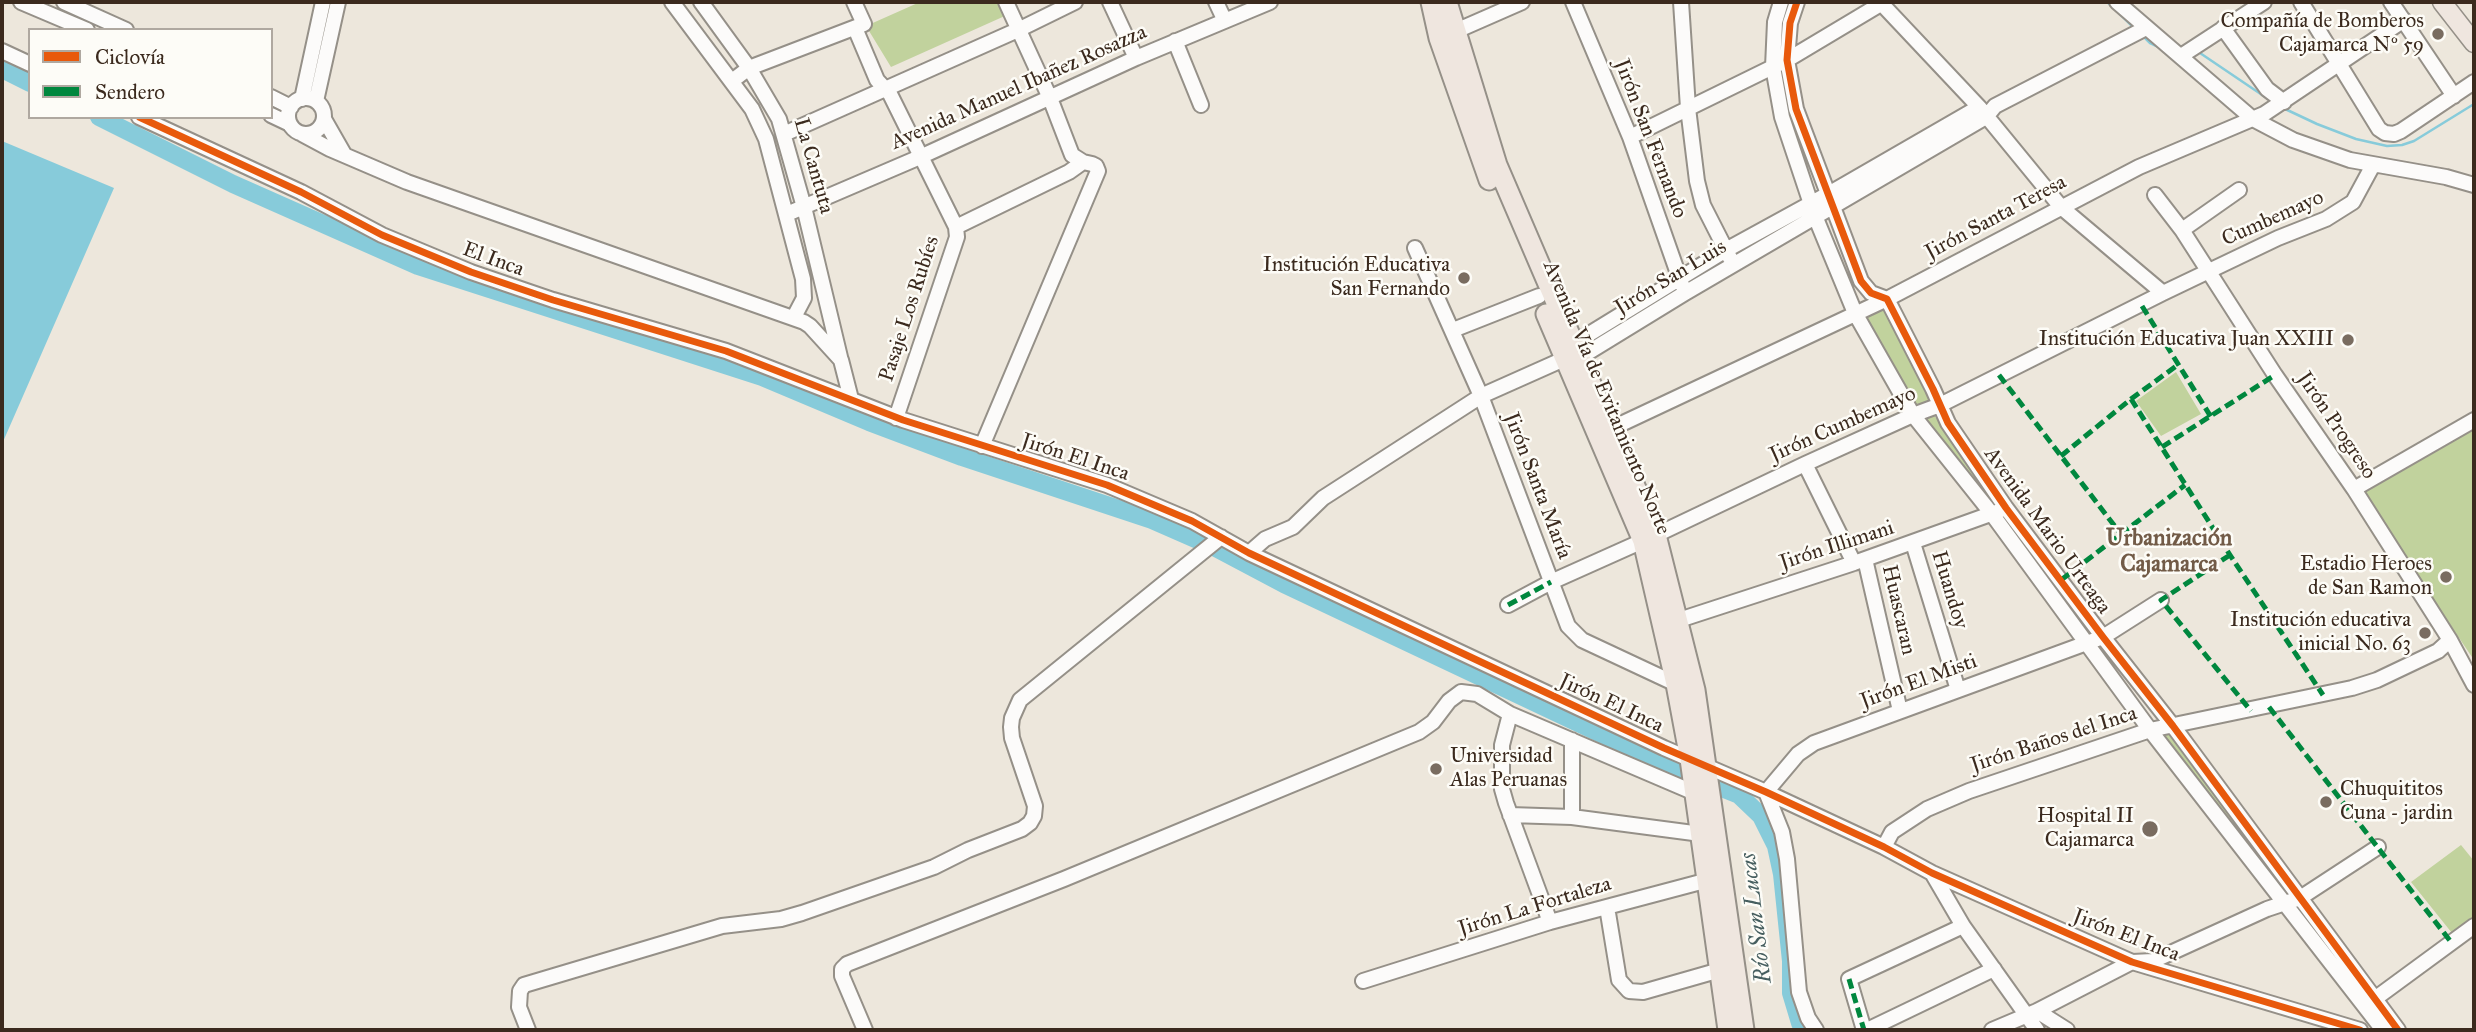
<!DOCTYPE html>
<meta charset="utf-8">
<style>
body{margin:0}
#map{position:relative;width:2476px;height:1032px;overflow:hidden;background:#ede7dc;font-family:"IM FELL Great Primer",serif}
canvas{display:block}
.frame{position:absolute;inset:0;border:4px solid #3b2a1e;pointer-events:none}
.legend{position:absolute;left:28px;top:28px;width:245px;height:91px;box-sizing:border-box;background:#fdfcf7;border:2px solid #afa8a0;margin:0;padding:9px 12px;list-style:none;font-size:21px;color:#3b2a1e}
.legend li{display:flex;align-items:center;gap:14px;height:35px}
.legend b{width:35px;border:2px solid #afa8a0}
</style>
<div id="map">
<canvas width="2476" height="1032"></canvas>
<div class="frame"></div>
<ul class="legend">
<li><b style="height:9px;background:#e8590c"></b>Ciclovía</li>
<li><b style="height:9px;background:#00873e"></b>Sendero</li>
</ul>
</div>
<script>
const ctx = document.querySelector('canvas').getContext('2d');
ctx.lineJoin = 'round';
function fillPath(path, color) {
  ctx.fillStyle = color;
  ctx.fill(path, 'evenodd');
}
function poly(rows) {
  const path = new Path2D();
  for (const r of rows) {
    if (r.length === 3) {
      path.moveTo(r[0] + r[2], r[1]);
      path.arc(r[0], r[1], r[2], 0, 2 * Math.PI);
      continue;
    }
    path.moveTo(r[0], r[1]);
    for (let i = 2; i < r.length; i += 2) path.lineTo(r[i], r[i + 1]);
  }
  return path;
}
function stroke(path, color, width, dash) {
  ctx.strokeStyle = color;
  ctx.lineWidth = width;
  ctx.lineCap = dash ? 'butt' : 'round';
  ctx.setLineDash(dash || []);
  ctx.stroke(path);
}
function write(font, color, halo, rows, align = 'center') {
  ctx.font = font + ' "IM FELL Great Primer",serif';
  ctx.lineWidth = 5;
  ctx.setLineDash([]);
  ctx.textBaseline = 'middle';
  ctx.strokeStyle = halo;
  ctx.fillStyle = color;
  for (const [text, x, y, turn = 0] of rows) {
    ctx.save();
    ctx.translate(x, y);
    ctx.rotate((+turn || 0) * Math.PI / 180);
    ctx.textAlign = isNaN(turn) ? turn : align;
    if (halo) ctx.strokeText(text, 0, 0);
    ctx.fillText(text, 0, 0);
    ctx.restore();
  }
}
const green = poly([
 [920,2,1000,2,1007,15,891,67,866,26],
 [1890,305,1935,402,1908,412,1859,316],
 [2176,372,2201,414,2161,436,2136,401],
 [1930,410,2002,506,1993,510,1919,417],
 [2474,428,2474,660,2362,494],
 [2170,732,2295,898,2286,900,2160,733],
 [2461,845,2474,861,2474,924,2456,938,2411,882]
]);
const water = poly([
 [2,141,114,188,2,444]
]);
const stream = poly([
 [2107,2,2113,7],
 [2118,12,2135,29],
 [2143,36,2150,43,2163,49],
 [2200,53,2274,103],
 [2283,108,2317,124,2356,139,2387,146,2402,145,2414,141,2474,104]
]);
const river = poly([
 [2,69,30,83],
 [99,117,233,184,418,266,762,377,869,422,962,457,1152,520,1216,548,1284,584,1678,770],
 [1714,785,1739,795,1761,816,1776,846,1782,874,1791,961,1791,993,1800,1023,1805,1030]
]);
const minor = poly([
 [21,2,87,30],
 [64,2,126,30],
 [672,2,752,109,766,139,803,279,804,298,794,317],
 [701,2,749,68,779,119,804,207,840,357],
 [1110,2,1136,58],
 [1216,2,1224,19],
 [1573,2,1630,137,1682,285],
 [1681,2,1688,108,1697,181,1703,205,1730,258],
 [1781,2,1775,22,1773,67,1782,117,1815,216,1855,313,1913,415,1992,514,2150,730,2383,1030],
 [1797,2,1790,23,1787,60,1796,109,1861,281,1871,293,1887,299,1933,389,1948,423,2006,508,2103,637,2173,726,2398,1030],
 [1880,2,1979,107,2061,207,2163,293],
 [2117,2,2253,119,2293,140,2350,160,2446,177,2474,185],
 [2301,2,2379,129,2385,133,2394,134,2401,131,2474,82],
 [2391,2,2454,96],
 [855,28,877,80,890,94,956,227,957,237,896,418],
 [2223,28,2267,89,2284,102],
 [1449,34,1522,2],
 [1175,41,1201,105],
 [2,51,30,64],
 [2181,56,2264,2],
 [732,81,749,68,864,24,854,2],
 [271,97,291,107],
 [306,116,18],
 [302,99,323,2],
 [316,101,338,2],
 [271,115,290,124],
 [139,117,301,192,382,235,471,272,553,300,726,351,903,420,1107,485,1192,521,1249,553,1664,748,1766,792,1884,847,1932,873,2132,962,2360,1030],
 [324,119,344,154],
 [302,134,330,149,407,182,804,322,810,326,841,360,851,399],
 [784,134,1020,29,1075,2],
 [1630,137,1787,60,1884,2],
 [2155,195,2182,230,2275,375,2354,489,2450,640,2474,685],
 [787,214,920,157,1136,58,1270,2],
 [956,227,1069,172,1083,162],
 [2182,230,2239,190],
 [1415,248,1481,396,1568,626,1582,640,1676,684],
 [1453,330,1539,296],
 [1568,352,1573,344,1726,250,1830,193,1979,107],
 [1604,432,1887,299,2139,167,2264,114,2404,20],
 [982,446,1098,171,1096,166,1092,164,1083,162,1072,155,1050,98,1006,2],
 [1805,464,1854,563],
 [2354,489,2474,420],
 [1913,543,1958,690],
 [1249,553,1265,539,1293,527,1323,498,1481,396,1564,359,1579,358,1685,293,1986,117,1995,106,2146,28],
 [1865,559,1900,711],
 [1508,605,1551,582,1656,535,1805,464,1913,415,1940,405,2163,293,2278,238,2326,219,2353,202,2373,165],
 [1679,620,1854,563,1999,511],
 [1510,714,1502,745,1502,789,1506,803,1550,922],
 [1572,740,1572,817],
 [1766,792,1798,754,1814,743,2103,637,2161,600],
 [1766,792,1782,832,1787,859,1799,992,1808,1018,1816,1030],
 [1510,815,1572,817,1701,834],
 [1884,847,1892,832,1927,809,1969,791,2150,730,2352,688,2377,680,2438,651,2450,640],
 [1932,873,1963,926,2037,1030],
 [1607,907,1619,980,1629,991,1643,992,1720,970],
 [1363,981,1550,922,1716,878],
 [2376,998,2474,926],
 [2037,1011,2067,1030],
 [528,1030,519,1007,520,991,524,985,722,926,781,919,802,913,934,867,968,850,1022,829,1030,823,1034,816,1035,806,1012,738,1011,727,1012,718,1020,700,1221,537],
 [865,1030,842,976,842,969,847,964,1064,879,1419,732,1433,722,1449,701,1461,692,1477,694,1510,714,1702,796],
 [1864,1030,1849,979,1963,926],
 [1867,1030,1994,969],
 [1992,1030,2037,1011,2132,962,2153,961,2267,909,2300,898,2378,847]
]);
const major = poly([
 [2442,2,2474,43]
]);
const highway = poly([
 [1431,2,1439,38,1489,180],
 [1447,2,1497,165,1656,535,1695,690,1744,1030],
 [1546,314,1643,541,1676,684,1690,759,1728,1030]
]);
const quiet = poly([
 [2142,306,2211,417],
 [1999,375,2120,533],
 [2131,399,2230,555,2323,695],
 [2162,447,2275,375],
 [2061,456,2131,399,2179,364],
 [2230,555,2161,600,2251,711],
 [2061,580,2185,485],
 [1508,605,1551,582],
 [2269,707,2451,942],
 [1849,979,1864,1030]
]);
const cycleway = poly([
 [1797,2,1790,23,1787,60,1796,109,1861,281,1871,293,1887,299,1933,389,1948,423,2006,508,2103,637,2173,726,2398,1030],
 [139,117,301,192,382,235,471,272,553,300,726,351,903,420,1107,485,1192,521,1249,553,1664,748,1766,792,1884,847,1932,873,2132,962,2360,1030]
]);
const markers = [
 [2438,34,7,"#796c60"],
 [1464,278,7,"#796c60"],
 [2348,340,7,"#796c60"],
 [2446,577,7,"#796c60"],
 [2425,633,7,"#796c60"],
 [1436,769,7,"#796c60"],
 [2326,802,7,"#796c60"],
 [2150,829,9,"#796c60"]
];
const poiNames = [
 ["Compañía de Bomberos",2424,22],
 ["Cajamarca Nº 59",2424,46],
 ["Institución Educativa",1450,266],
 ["San Fernando",1450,290],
 ["Institución Educativa Juan XXIII",2334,340],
 ["Estadio Heroes",2432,565],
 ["de San Ramon",2432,589],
 ["Institución educativa",2411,621],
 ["inicial No. 63",2411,645],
 ["Universidad",1450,757,"left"],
 ["Alas Peruanas",1450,781,"left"],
 ["Chuquititos",2340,790,"left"],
 ["Cuna - jardin",2340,814,"left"],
 ["Hospital II",2134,817],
 ["Cajamarca",2134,841]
];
const streetNames = [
 ["Avenida Manuel Ibañez Rosazza",1019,88,-24],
 ["Jirón San Fernando",1650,139,69],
 ["La Cantuta",813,166,74],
 ["Jirón Santa Teresa",1996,218,-28],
 ["Cumbemayo",2273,219,-24],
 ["El Inca",493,260,20],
 ["Jirón San Luis",1671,278,-31],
 ["Pasaje Los Rubíes",910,309,-72],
 ["Avenida Vía de Evitamiento Norte",1606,398,67],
 ["Jirón Cumbemayo",1843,425,-24],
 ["Jirón Progreso",2336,426,56],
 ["Jirón El Inca",1075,458,18],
 ["Jirón Santa María",1537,486,69],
 ["Avenida Mario Urteaga",2047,531,54],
 ["Jirón Illimani",1837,546,-18],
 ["Huandoy",1949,590,73],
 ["Huascaran",1898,610,77],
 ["Jirón El Misti",1919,682,-20],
 ["Jirón El Inca",1611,704,25],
 ["Jirón Baños del Inca",2054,740,-18],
 ["Jirón La Fortaleza",1535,907,-17],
 ["Jirón El Inca",2126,936,21]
];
const neighbourhoodNames = [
 ["Urbanización",2169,539],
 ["Cajamarca",2169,565]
];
const waterNames = [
 ["Río San Lucas",1757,918,-97]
];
fillPath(green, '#c1d29d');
fillPath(water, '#87cbda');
stroke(stream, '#87cbda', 2.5);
stroke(river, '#87cbda', 18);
stroke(minor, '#959088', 18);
stroke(major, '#959088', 21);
stroke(highway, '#959088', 23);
stroke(minor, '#fcfbfa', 14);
stroke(major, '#efe6df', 18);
stroke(highway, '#efe6df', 19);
stroke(quiet, '#00873e', 5, [10, 5]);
stroke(cycleway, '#e8590c', 7);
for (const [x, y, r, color] of markers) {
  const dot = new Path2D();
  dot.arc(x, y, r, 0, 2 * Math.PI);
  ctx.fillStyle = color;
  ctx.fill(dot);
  stroke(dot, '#fdfcf7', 2.5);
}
write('21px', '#3b2a1e', '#fdfcf7', poiNames, 'right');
write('21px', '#3b2a1e', '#fdfcf7', streetNames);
write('bold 23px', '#725b47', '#fdfcf7', neighbourhoodNames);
write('italic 23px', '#465e5f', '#fdfcf7', waterNames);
</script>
